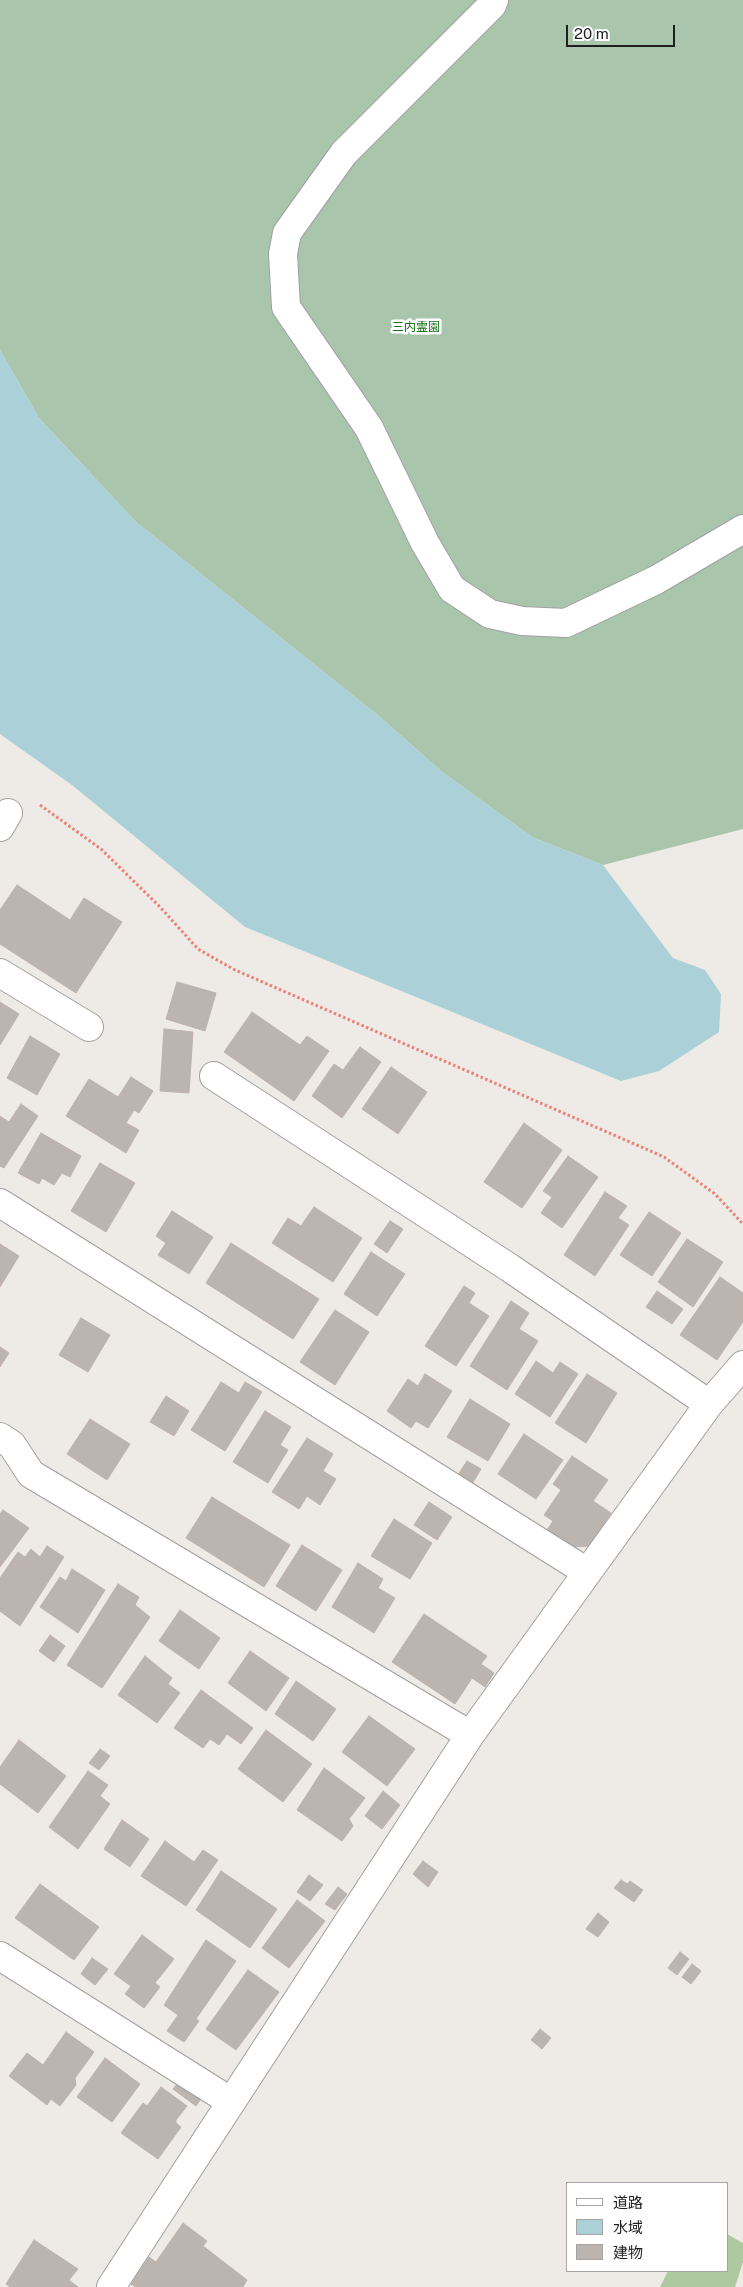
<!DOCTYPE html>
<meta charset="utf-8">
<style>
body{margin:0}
#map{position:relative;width:743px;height:2287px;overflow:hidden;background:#eeebe6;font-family:"Public Sans","Noto Sans JP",sans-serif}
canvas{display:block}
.legend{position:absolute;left:566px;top:2182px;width:162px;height:90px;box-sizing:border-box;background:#fff;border:1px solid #a5a5a5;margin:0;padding:6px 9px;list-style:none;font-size:15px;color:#1f1f1f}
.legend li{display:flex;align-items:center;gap:10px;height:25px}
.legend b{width:25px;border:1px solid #a5a5a5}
.scale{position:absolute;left:566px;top:25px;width:109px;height:22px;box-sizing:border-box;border:2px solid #1f1f1f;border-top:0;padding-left:6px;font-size:15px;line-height:18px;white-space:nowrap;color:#1f1f1f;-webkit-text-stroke:4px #fff;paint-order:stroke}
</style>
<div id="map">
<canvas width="743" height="2287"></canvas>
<ul class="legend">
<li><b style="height:6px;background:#fff"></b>道路</li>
<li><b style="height:14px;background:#abd0d7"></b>水域</li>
<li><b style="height:14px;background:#bbb4af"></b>建物</li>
</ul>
<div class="scale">20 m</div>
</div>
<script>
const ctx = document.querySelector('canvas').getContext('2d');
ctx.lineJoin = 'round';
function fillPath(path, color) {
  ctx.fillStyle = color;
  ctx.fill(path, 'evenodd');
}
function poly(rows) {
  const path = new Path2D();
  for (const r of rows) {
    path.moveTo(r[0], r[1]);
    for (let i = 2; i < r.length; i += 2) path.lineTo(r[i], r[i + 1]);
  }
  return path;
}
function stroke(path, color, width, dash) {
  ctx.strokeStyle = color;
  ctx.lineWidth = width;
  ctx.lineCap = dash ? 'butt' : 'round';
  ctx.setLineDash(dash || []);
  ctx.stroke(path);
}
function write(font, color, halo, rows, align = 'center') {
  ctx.font = font + ' "Public Sans","Noto Sans JP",sans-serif';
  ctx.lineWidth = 5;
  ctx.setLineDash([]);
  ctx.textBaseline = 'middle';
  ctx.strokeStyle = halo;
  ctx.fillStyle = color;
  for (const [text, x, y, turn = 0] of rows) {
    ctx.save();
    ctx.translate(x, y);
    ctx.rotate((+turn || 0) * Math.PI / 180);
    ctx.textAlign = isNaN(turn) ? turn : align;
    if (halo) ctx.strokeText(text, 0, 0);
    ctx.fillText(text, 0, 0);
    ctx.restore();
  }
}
const forest = poly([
 [727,2234,743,2243,743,2262,735,2287,660,2287,668,2271,727,2271]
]);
const cemetery = poly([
 [0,0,743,0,743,829,603,865,532,837,441,771,380,717,136,522,39,418,0,350]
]);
const water = poly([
 [0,350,39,418,136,522,380,717,441,771,532,837,603,865,673,958,705,970,721,994,719,1032,659,1071,621,1081,245,927,72,785,0,734]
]);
const building = poly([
 [17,885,70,920,84,898,122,922,76,993,0,944,0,910,17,885],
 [177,982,216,993,205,1031,166,1019,177,982],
 [0,1002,19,1014,0,1045,0,1002],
 [252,1012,300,1045,307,1036,329,1051,294,1101,224,1052,252,1012],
 [164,1029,193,1032,189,1093,160,1091,164,1029],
 [30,1036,60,1054,37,1095,7,1078,30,1036],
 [360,1047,381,1062,342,1118,312,1096,334,1064,343,1070,360,1047],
 [391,1067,427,1092,398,1134,362,1109,391,1067],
 [131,1077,153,1091,139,1113,134,1110,126,1123,139,1130,126,1153,66,1116,89,1079,118,1097,131,1077],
 [21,1104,38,1116,4,1168,0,1166,0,1116,9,1122,21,1104],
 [524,1123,562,1150,522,1208,484,1182,524,1123],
 [41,1133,81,1156,70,1177,62,1173,54,1185,42,1178,39,1184,18,1173,41,1133],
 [568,1156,598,1177,562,1228,541,1213,552,1197,543,1191,568,1156],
 [100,1163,135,1183,106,1232,71,1211,100,1163],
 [605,1192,627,1206,618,1218,629,1225,595,1276,564,1255,605,1192],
 [314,1207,362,1238,333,1282,272,1243,288,1218,301,1226,314,1207],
 [172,1211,213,1237,189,1274,158,1255,166,1243,156,1236,172,1211],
 [649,1212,681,1233,652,1276,620,1255,649,1212],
 [390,1221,403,1229,387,1253,374,1244,390,1221],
 [687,1239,723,1262,693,1307,658,1282,687,1239],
 [231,1243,319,1299,293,1339,206,1283,231,1243],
 [0,1244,19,1256,0,1287,0,1244],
 [371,1252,405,1274,377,1316,344,1294,371,1252],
 [720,1277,743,1293,743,1322,717,1360,680,1335,720,1277],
 [464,1286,475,1293,469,1303,489,1316,456,1366,425,1346,464,1286],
 [657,1291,683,1309,672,1324,646,1307,657,1291],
 [511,1301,529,1313,519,1329,538,1341,507,1390,470,1366,511,1301],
 [335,1310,369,1332,335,1385,300,1362,335,1310],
 [81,1318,110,1335,88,1372,59,1355,81,1318],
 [0,1347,9,1353,0,1367,0,1347],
 [536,1361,553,1373,560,1362,578,1374,550,1417,515,1394,536,1361],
 [425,1374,452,1391,428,1428,416,1421,411,1428,387,1411,408,1379,418,1386,425,1374],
 [587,1374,617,1393,586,1443,555,1423,587,1374],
 [221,1382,239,1393,245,1382,262,1392,225,1451,191,1430,221,1382],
 [166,1396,189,1411,174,1436,150,1422,166,1396],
 [470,1399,510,1424,488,1461,447,1437,470,1399],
 [265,1411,291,1427,280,1445,288,1450,268,1483,233,1462,265,1411],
 [90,1419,130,1444,107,1480,67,1454,90,1419],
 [524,1434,563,1460,536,1499,498,1474,524,1434],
 [307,1438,333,1454,323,1471,336,1479,320,1505,307,1496,299,1509,272,1492,307,1438],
 [572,1456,608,1480,593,1501,611,1513,589,1546,572,1547,547,1530,553,1521,544,1515,561,1490,553,1484,572,1456],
 [467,1461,481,1469,472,1484,458,1475,467,1461],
 [212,1497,290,1545,264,1587,186,1538,212,1497],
 [429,1502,452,1517,437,1540,414,1525,429,1502],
 [3,1510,29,1528,0,1567,0,1514,3,1510],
 [394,1519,432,1543,410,1579,371,1556,394,1519],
 [302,1545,342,1570,316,1611,276,1586,302,1545],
 [47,1546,64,1557,20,1626,0,1611,0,1578,18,1552,25,1557,31,1549,40,1557,47,1546],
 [358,1563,383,1579,378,1588,395,1598,374,1633,332,1607,358,1563],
 [72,1569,105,1590,78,1633,40,1607,60,1577,66,1581,72,1569],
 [118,1584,139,1597,135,1605,150,1617,102,1688,67,1665,118,1584],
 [180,1610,220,1638,199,1669,159,1641,180,1610],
 [424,1614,487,1656,481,1664,494,1673,485,1687,472,1678,455,1704,392,1662,424,1614],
 [50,1635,65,1646,54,1662,39,1651,50,1635],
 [250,1651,289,1678,266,1711,228,1683,250,1651],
 [145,1656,172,1678,168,1684,180,1693,157,1723,118,1695,145,1656],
 [296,1681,336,1709,313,1741,275,1714,296,1681],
 [201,1690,253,1728,241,1744,227,1734,219,1745,210,1739,203,1748,174,1728,201,1690],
 [369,1716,415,1749,387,1786,342,1752,369,1716],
 [266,1730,312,1764,283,1802,238,1769,266,1730],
 [19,1740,66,1776,38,1813,0,1784,0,1767,19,1740],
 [100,1749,110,1756,99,1770,89,1763,100,1749],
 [324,1768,365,1798,349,1819,353,1826,342,1841,297,1810,324,1768],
 [88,1771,108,1785,100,1796,110,1804,78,1849,49,1827,88,1771],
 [383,1791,400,1805,382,1829,365,1816,383,1791],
 [122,1820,149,1839,130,1867,104,1849,122,1820],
 [165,1841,194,1862,203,1850,218,1860,186,1906,141,1876,165,1841],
 [423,1861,438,1872,428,1887,413,1874,423,1861],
 [221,1871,277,1909,250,1948,196,1910,221,1871],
 [309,1875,323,1885,310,1901,297,1892,309,1875],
 [621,1880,627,1884,630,1881,643,1890,634,1902,614,1888,621,1880],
 [40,1884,99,1927,74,1960,15,1918,40,1884],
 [338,1887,347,1894,335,1910,325,1904,338,1887],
 [297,1900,325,1921,289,1968,262,1948,297,1900],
 [598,1913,609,1922,598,1937,586,1929,598,1913],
 [142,1935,174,1959,155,1983,160,1987,144,2008,125,1994,131,1986,114,1974,142,1935],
 [206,1940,236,1961,196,2019,199,2021,184,2042,167,2031,178,2015,164,2005,206,1940],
 [680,1952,689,1959,677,1975,668,1968,680,1952],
 [92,1958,108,1969,95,1985,81,1974,92,1958],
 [692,1964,701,1971,691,1984,682,1977,692,1964],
 [248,1970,279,1992,236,2050,206,2029,248,1970],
 [540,2029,551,2038,542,2049,531,2040,540,2029],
 [66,2032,94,2052,75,2078,76,2085,60,2106,51,2099,47,2105,9,2076,27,2053,43,2065,66,2032],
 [105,2058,140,2084,112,2122,77,2097,105,2058],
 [181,2079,203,2096,196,2106,173,2089,181,2079],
 [161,2087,187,2106,176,2120,176,2123,181,2127,158,2159,121,2133,143,2103,147,2106,161,2087],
 [183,2223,207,2241,203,2246,247,2280,243,2287,136,2287,131,2284,149,2257,156,2262,183,2223],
 [34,2240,78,2269,69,2280,78,2287,10,2287,6,2284,34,2240]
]);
const path = poly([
 [40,805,101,849,160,907,198,949,233,969,664,1157,715,1194,743,1224]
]);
const minor = poly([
 [494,0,492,5,344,153,287,233,283,254,286,307,369,428,425,543,452,589,490,614,522,621,566,623,656,580,743,529],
 [0,827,8,813],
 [0,973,89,1027],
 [0,1203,587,1572],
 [709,1404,743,1365],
 [0,1437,12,1445,31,1474,470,1735],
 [0,1956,230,2101],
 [111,2287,470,1735,709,1404,510,1268,214,1076]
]);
const parkNames = [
 ["三内霊園",416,327]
];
fillPath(forest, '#aec99f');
fillPath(cemetery, '#a9c5ac');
fillPath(water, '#abd0d7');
fillPath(building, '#bbb4af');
stroke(building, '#bfb2aa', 1);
stroke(minor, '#a0a0a0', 30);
stroke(path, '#eb7f7a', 3, [2.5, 2.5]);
stroke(minor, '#fff', 28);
write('12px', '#177219', '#fff', parkNames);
</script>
